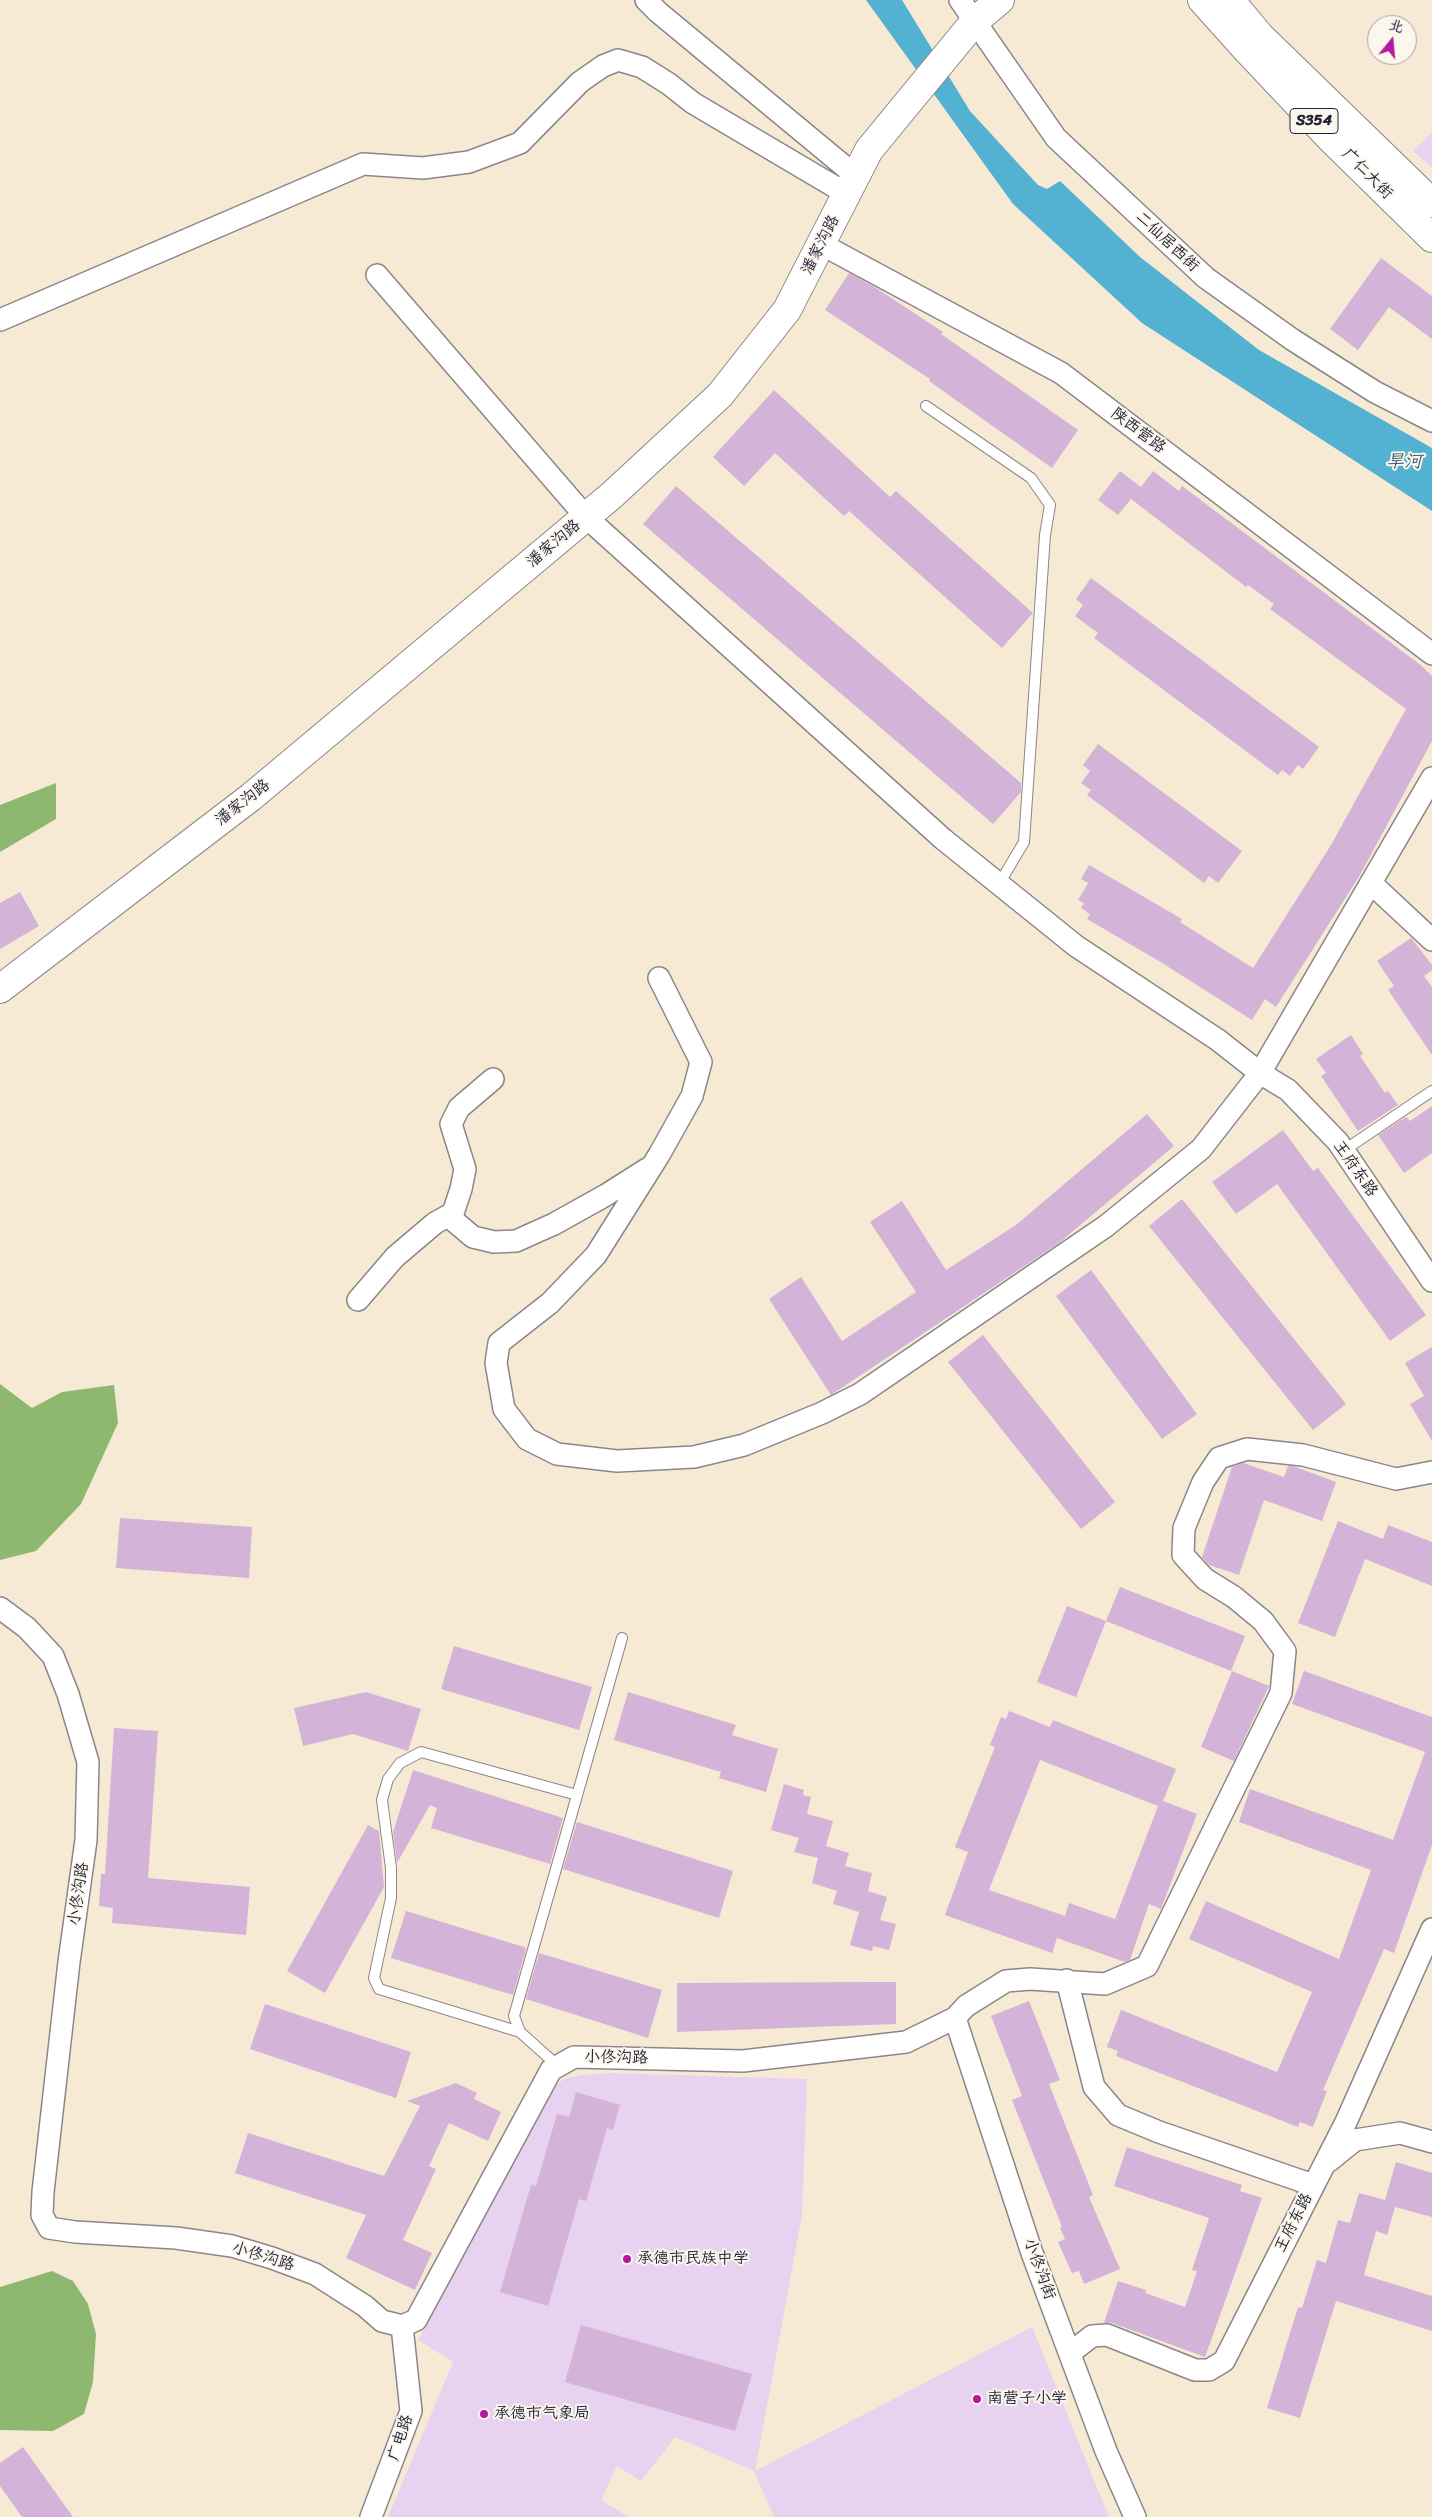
<!DOCTYPE html>
<meta charset="utf-8">
<style>
body{margin:0}
#map{position:relative;width:1432px;height:2517px;overflow:hidden;background:#f7ead5;font-family:Sriracha,"LXGW WenKai TC",sans-serif}
canvas{display:block}
.north{position:absolute;left:1367px;top:15px;width:50px;height:50px;box-sizing:border-box;background:#fbf7ec;border:1px solid #a4a2a5;border-radius:50%;rotate:17deg;font-size:14px;font-weight:700;line-height:20px;text-align:center;color:#22223b}
.north::after{content:'';display:block;margin:auto;width:18px;height:22px;background:#b5179e;clip-path:polygon(50% 0,100% 100%,50% 72%,0 100%)}
</style>
<div id="map">
<canvas width="1432" height="2517"></canvas>
<div class="north">北</div>
</div>
<script>
const ctx = document.querySelector('canvas').getContext('2d');
ctx.lineJoin = 'round';
function fillPath(path, color) {
  ctx.fillStyle = color;
  ctx.fill(path, 'evenodd');
}
function poly(rows) {
  const path = new Path2D();
  for (const r of rows) {
    path.moveTo(r[0], r[1]);
    for (let i = 2; i < r.length; i += 2) path.lineTo(r[i], r[i + 1]);
  }
  return path;
}
function stroke(path, color, width, dash) {
  ctx.strokeStyle = color;
  ctx.lineWidth = width;
  ctx.lineCap = dash ? 'butt' : 'round';
  ctx.setLineDash(dash || []);
  ctx.stroke(path);
}
function write(font, color, halo, rows, align = 'center') {
  ctx.font = font + ' Sriracha,"LXGW WenKai TC",sans-serif';
  ctx.lineWidth = 4;
  ctx.setLineDash([]);
  ctx.textBaseline = 'middle';
  ctx.strokeStyle = halo;
  ctx.fillStyle = color;
  for (const [text, x, y, turn = 0] of rows) {
    ctx.save();
    ctx.translate(x, y);
    ctx.rotate((+turn || 0) * Math.PI / 180);
    ctx.textAlign = isNaN(turn) ? turn : align;
    if (halo) ctx.strokeText(text, 0, 0);
    ctx.fillText(text, 0, 0);
    ctx.restore();
  }
}
const built = poly([
 [1432,132,1432,168,1413,151],
 [611,2073,807,2079,802,2215,755,2471,1032,2327,1109,2517,774,2517,754,2471,675,2437,641,2481,617,2466,601,2500,629,2517,388,2517,453,2362,418,2340,546,2099,563,2079,582,2075]
]);
const forest = poly([
 [56,783,56,819,0,852,0,805],
 [0,1384,32,1408,62,1392,114,1385,118,1423,81,1504,36,1551,0,1560],
 [52,2271,73,2281,88,2304,96,2334,93,2382,84,2414,53,2431,0,2430,0,2287]
]);
const water = poly([
 [866,0,902,0,970,111,1038,185,1047,189,1060,181,1140,257,1259,350,1432,448,1432,511,1142,323,1013,204]
]);
const building = poly([
 [1381,258,1432,296,1432,339,1389,307,1358,350,1330,329],
 [849,273,873,286,943,332,941,334,1078,430,1052,468,929,381,930,379,825,310],
 [774,390,890,497,896,491,1033,613,1002,648,849,511,844,516,775,453,744,486,713,457],
 [1120,471,1141,487,1153,471,1179,491,1182,486,1422,666,1432,676,1432,741,1360,875,1276,1007,1265,999,1252,1020,1159,961,1087,919,1090,914,1081,908,1084,903,1078,900,1088,883,1081,879,1089,865,1182,919,1180,922,1253,968,1331,845,1406,709,1270,609,1274,604,1248,585,1246,587,1131,499,1118,515,1098,500],
 [676,486,1021,783,1021,792,993,824,643,524],
 [1091,578,1319,747,1303,769,1298,765,1290,776,1282,770,1278,775,1094,638,1098,633,1075,616,1083,605,1076,599],
 [1098,744,1242,851,1218,883,1209,876,1204,883,1087,795,1091,790,1081,783,1090,771,1083,765],
 [20,892,39,926,0,949,0,903],
 [1411,938,1432,965,1432,970,1424,976,1432,987,1432,1055,1388,990,1394,986,1377,961],
 [1351,1035,1363,1054,1360,1056,1385,1093,1388,1091,1398,1105,1358,1131,1321,1076,1326,1073,1316,1059],
 [1432,1106,1432,1153,1404,1173,1378,1135,1406,1117,1410,1121],
 [1147,1114,1174,1146,1059,1243,831,1395,769,1299,801,1277,842,1341,916,1292,870,1222,902,1201,946,1270,1016,1225],
 [1283,1130,1313,1171,1318,1168,1426,1315,1390,1341,1277,1184,1236,1214,1212,1182],
 [1182,1199,1346,1404,1313,1430,1149,1226],
 [1091,1270,1197,1414,1162,1439,1056,1296],
 [983,1335,1115,1502,1081,1529,948,1362],
 [1432,1347,1432,1441,1410,1404,1424,1396,1405,1363],
 [1243,1463,1284,1477,1288,1466,1293,1466,1336,1482,1322,1521,1264,1500,1239,1575,1209,1565,1202,1557,1232,1467],
 [120,1518,252,1527,249,1578,116,1568],
 [1338,1521,1383,1539,1388,1525,1432,1542,1432,1586,1365,1559,1335,1637,1298,1623],
 [1120,1587,1245,1636,1231,1671,1106,1621],
 [1067,1606,1106,1621,1076,1697,1037,1682],
 [454,1646,592,1687,579,1730,441,1689],
 [1232,1671,1269,1686,1234,1761,1201,1747],
 [1304,1671,1432,1717,1432,1845,1394,1953,1384,1949,1323,2090,1327,2091,1313,2127,1300,2122,1298,2127,1116,2056,1118,2051,1107,2047,1121,2010,1277,2072,1312,1992,1189,1939,1206,1901,1339,1959,1371,1870,1239,1822,1250,1789,1393,1840,1425,1752,1292,1704],
 [366,1692,421,1709,408,1751,353,1734,303,1746,294,1708],
 [628,1692,736,1725,732,1735,778,1749,766,1792,719,1778,721,1772,614,1740],
 [1009,1711,1050,1727,1053,1720,1176,1769,1163,1801,1197,1814,1161,1909,1149,1904,1130,1960,1125,1962,1057,1938,1052,1953,945,1915,968,1852,955,1847,995,1747,990,1745,1001,1717,1006,1719],
 [1040,1760,1158,1806,1115,1919,1069,1903,1065,1916,989,1890],
 [114,1728,158,1731,148,1878,250,1887,246,1935,112,1923,113,1908,99,1906,101,1874,105,1874],
 [413,1770,563,1818,550,1864,431,1828,437,1808,430,1805,397,1863,393,1832],
 [784,1784,804,1790,803,1795,811,1797,807,1814,833,1821,826,1846,849,1853,845,1866,872,1873,868,1891,887,1897,880,1920,896,1924,889,1950,873,1946,872,1951,850,1945,859,1912,833,1904,837,1891,812,1883,818,1858,794,1852,799,1838,771,1830],
 [577,1822,733,1871,719,1918,563,1869],
 [368,1825,379,1831,384,1887,325,1993,287,1971],
 [406,1911,524,1947,526,1949,513,1995,391,1958],
 [539,1953,662,1990,648,2038,526,1999],
 [870,1982,896,1982,896,2024,677,2032,677,1983],
 [1029,2001,1060,2080,1049,2084,1093,2195,1089,2197,1120,2269,1084,2284,1079,2271,1072,2273,1058,2242,1065,2239,1060,2228,1062,2227,1012,2100,1022,2096,991,2016],
 [265,2004,411,2052,396,2098,250,2049],
 [456,2083,477,2093,474,2099,501,2112,488,2141,449,2123,429,2166,436,2169,403,2240,432,2253,415,2290,346,2258,366,2215,235,2173,248,2133,384,2176,420,2106,407,2101],
 [576,2092,620,2105,613,2130,607,2128,586,2201,579,2199,548,2306,500,2292,531,2185,536,2186,557,2114,569,2117],
 [1127,2147,1242,2185,1240,2191,1262,2198,1205,2357,1112,2323,1104,2323,1118,2281,1146,2290,1145,2293,1185,2307,1197,2271,1192,2270,1209,2218,1114,2186],
 [1396,2162,1432,2173,1432,2217,1395,2207,1387,2235,1376,2231,1364,2275,1432,2296,1432,2331,1336,2301,1300,2418,1267,2408,1298,2307,1302,2308,1317,2260,1326,2263,1338,2220,1350,2223,1359,2193,1385,2200],
 [581,2325,752,2374,735,2431,565,2382],
 [23,2447,73,2517,22,2517,0,2486,0,2463]
]);
const lane = poly([
 [926,406,1031,478,1050,505,1045,535,1024,842,999,884],
 [1343,1151,1432,1091],
 [520,2032,379,1989,374,1978,391,1898,391,1868,382,1800,388,1779,400,1763,421,1752,577,1795],
 [558,2066,520,2032,514,2016,622,1638]
]);
const street = poly([
 [646,0,658,12,856,176],
 [960,0,1056,138,1206,278,1293,340,1375,392,1432,421],
 [821,244,1061,373,1432,654],
 [377,275,586,517,943,839,1076,946,1218,1040,1260,1073,1288,1090,1338,1142,1432,1281],
 [0,320,363,164,423,168,469,162,520,143,580,82,603,66,618,60,642,67,669,84,693,103,847,194],
 [1372,884,1432,940],
 [659,978,701,1062,692,1096,659,1155,596,1255,550,1303,499,1343,496,1363,504,1409,527,1439,557,1454,617,1461,694,1457,744,1445,822,1413,860,1394,1106,1226,1201,1149,1260,1073,1432,778],
 [493,1079,459,1108,451,1124,465,1169,461,1189,453,1213,454,1221,473,1237,494,1242,516,1241,554,1224,606,1195,647,1169],
 [358,1300,395,1257,435,1223,453,1213],
 [0,1608,27,1628,53,1656,68,1694,88,1762,86,1840,69,1962,43,2192,42,2215,49,2228,75,2232,176,2238,232,2246,272,2258,315,2274,365,2306,382,2321,402,2326,416,2320,551,2070,574,2057,743,2061,906,2042,955,2018,966,2006,1006,1981,1030,1979,1105,1984,1147,1966,1281,1693,1285,1651,1263,1621,1234,1597,1205,1579,1183,1555,1184,1528,1203,1482,1219,1458,1247,1449,1303,1455,1396,1479,1432,1472],
 [1067,1980,1094,2087,1118,2115,1159,2132,1313,2185],
 [955,2018,1032,2253,1106,2451,1135,2517],
 [1329,2161,1355,2140,1400,2133,1432,2142],
 [1070,2353,1092,2336,1107,2335,1195,2370,1209,2370,1224,2361,1346,2122,1432,1929],
 [371,2517,411,2411,402,2326]
]);
const secondary = poly([
 [0,989,251,797,612,495,720,395,787,310,869,150,975,21,1000,0]
]);
const primary = poly([
 [1202,0,1245,48,1329,137,1432,238],
 [1230,0,1260,36,1432,203]
]);
const markers = [
 [627,2259,5,"#b5179e"],
 [977,2399,5,"#b5179e"],
 [484,2414,5,"#b5179e"]
];
const shields = [
 [1314,121,48]
];
const shieldNames = [
 ["S354",1314,121]
];
const streetNames = [
 ["广仁大街",1367,174,45],
 ["二仙居西街",1167,242,43],
 ["潘家沟路",821,245,-63],
 ["陕西营路",1138,431,37],
 ["潘家沟路",554,544,-40],
 ["潘家沟路",243,803,-38],
 ["王府东路",1355,1169,55],
 ["小佟沟路",79,1894,-82],
 ["小佟沟路",616,2058,1],
 ["王府东路",1294,2223,-63],
 ["小佟沟路",263,2257,17],
 ["小佟沟街",1039,2269,70],
 ["广电路",401,2438,-72]
];
const poiNames = [
 ["承德市民族中学",637,2259],
 ["南营子小学",987,2399],
 ["承德市气象局",494,2414]
];
const waterNames = [
 ["旱河",1404,462]
];
fillPath(built, '#e7d2ef');
fillPath(forest, '#8eb86f');
fillPath(water, '#53b1d1');
fillPath(building, '#d3b3d7');
stroke(lane, '#8c8688', 12);
stroke(street, '#8c8688', 24);
stroke(secondary, '#8c8688', 30);
stroke(primary, '#8c8688', 30);
stroke(lane, '#fff', 10);
stroke(street, '#fff', 21);
stroke(secondary, '#fff', 28);
stroke(primary, '#fff', 28);
for (const [x, y, r, color] of markers) {
  const dot = new Path2D();
  dot.arc(x, y, r, 0, 2 * Math.PI);
  ctx.fillStyle = color;
  ctx.fill(dot);
  stroke(dot, '#fbf7ec', 2);
}
for (const [x, y, w] of shields) {
  const box = new Path2D();
  box.roundRect(x - w / 2, y - 12.5, w, 25, 4);
  ctx.fillStyle = '#fbf7ec';
  ctx.fill(box);
  stroke(box, '#22223b', 1);
}
write('bold 15px', '#22223b', null, shieldNames);
write('16px', '#22223b', '#fbf7ec', streetNames);
write('16px', '#22223b', '#fbf7ec', poiNames, 'left');
write('italic 18px', '#365b77', '#fbf7ec', waterNames);
</script>
